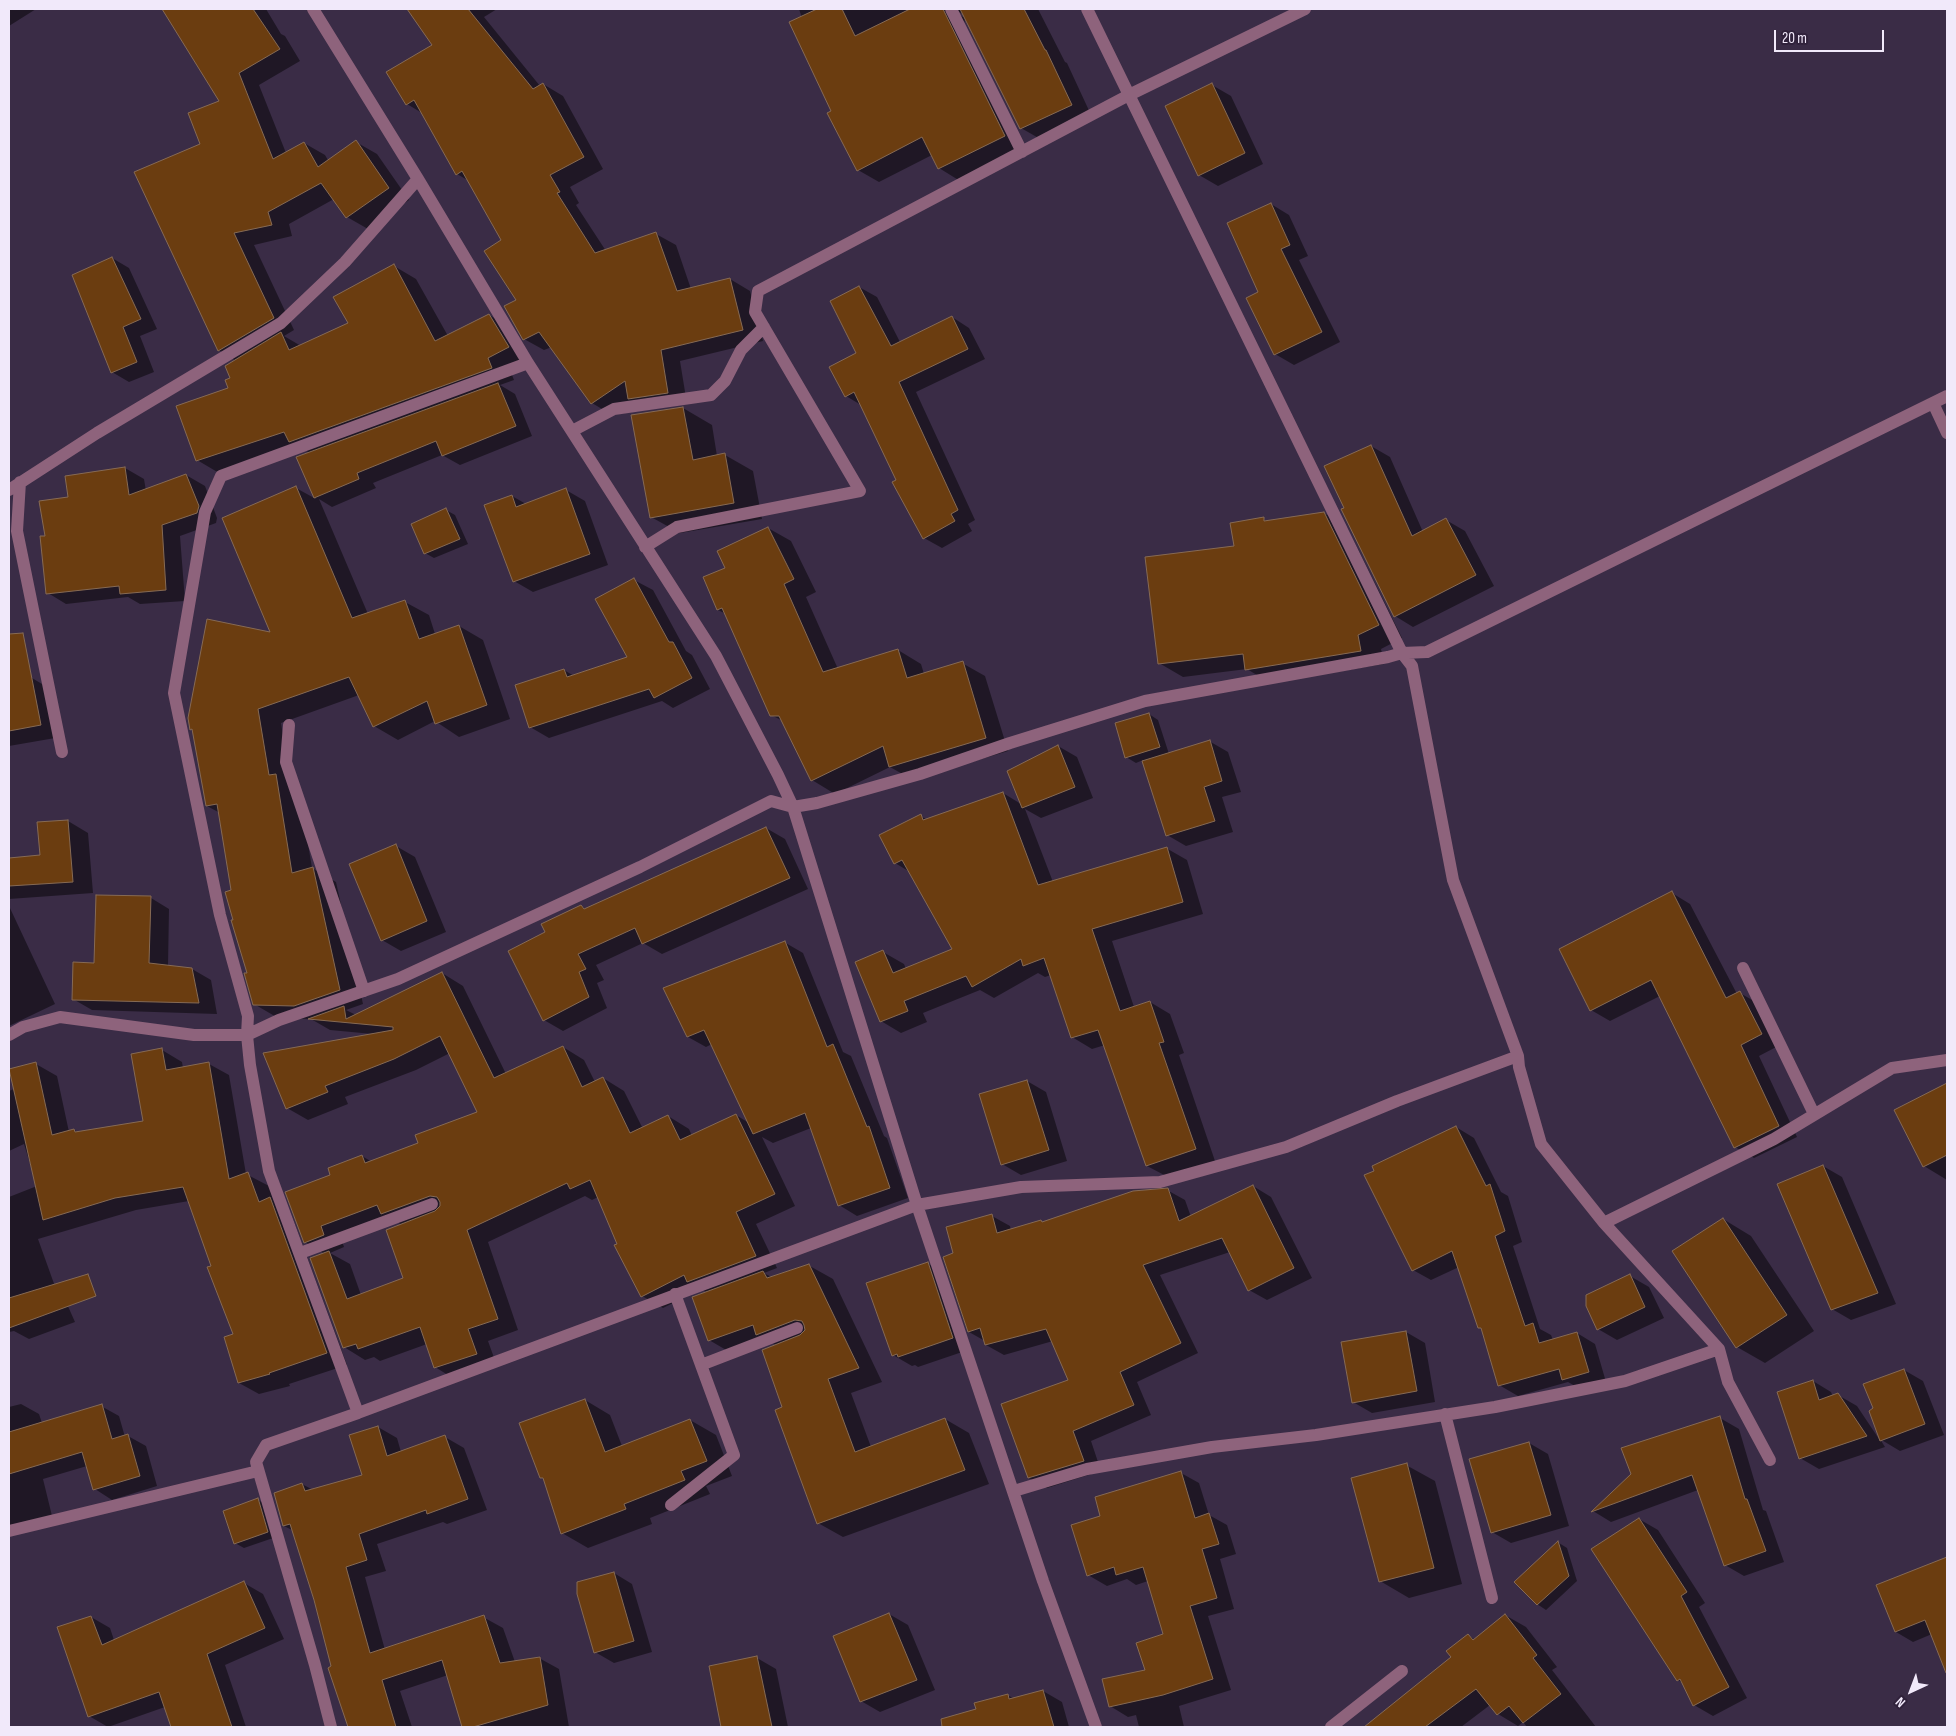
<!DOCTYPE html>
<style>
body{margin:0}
#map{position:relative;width:1956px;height:1736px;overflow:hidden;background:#3a2c46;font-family:"Sofia Sans Condensed",sans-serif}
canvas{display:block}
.frame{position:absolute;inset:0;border:10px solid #f1e9fa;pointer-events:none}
.north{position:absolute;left:1886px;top:1666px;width:50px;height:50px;-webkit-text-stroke:4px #30223b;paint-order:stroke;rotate:223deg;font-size:14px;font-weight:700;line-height:20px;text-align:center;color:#f1e9fa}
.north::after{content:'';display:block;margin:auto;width:18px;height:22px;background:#f1e9fa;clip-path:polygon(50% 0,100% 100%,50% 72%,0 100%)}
.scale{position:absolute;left:1774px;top:30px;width:110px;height:22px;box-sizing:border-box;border:2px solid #f1e9fa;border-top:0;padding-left:6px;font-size:15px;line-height:18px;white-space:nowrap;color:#f1e9fa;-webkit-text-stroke:4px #30223b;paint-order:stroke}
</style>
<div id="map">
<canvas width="1956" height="1736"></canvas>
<div class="frame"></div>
<div class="north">N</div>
<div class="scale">20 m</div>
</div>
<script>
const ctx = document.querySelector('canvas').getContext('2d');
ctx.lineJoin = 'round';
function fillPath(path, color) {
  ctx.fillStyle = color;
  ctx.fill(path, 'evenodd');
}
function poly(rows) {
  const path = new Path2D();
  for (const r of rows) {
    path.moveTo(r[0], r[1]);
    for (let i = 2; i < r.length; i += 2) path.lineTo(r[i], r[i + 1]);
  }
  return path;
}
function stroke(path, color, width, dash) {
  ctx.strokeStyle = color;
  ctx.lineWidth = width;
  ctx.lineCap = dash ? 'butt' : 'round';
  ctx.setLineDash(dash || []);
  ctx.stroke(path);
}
const shadow = poly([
 [9,9,36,9,9,26],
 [164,9,266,9,281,34,285,36,300,61,259,85,286,153,304,143,325,155,329,162,356,142,377,154,409,200,368,229,347,217,334,199,289,224,292,236,254,245,294,330,284,336,301,346,350,324,394,266,416,279,448,336,489,315,512,328,531,360,510,370,514,380,500,385,515,394,532,436,460,465,442,455,373,483,376,488,332,507,319,499,368,614,405,602,429,615,435,634,459,626,483,640,510,719,459,737,435,721,398,740,374,726,359,695,281,723,291,785,299,789,312,868,336,882,363,1004,346,1010,356,1015,442,973,463,986,506,1074,563,1047,584,1060,595,1082,603,1078,624,1091,643,1129,668,1116,689,1129,692,1136,736,1115,749,1123,712,1044,706,1047,688,1037,784,942,803,953,843,1052,851,1056,884,1136,887,1138,908,1198,857,1216,839,1205,811,1128,773,1143,762,1137,795,1206,756,1224,777,1268,764,1273,773,1278,808,1265,833,1279,882,1382,851,1393,871,1447,945,1419,969,1433,989,1484,843,1537,818,1523,784,1408,777,1346,770,1341,733,1354,709,1340,708,1293,701,1289,663,1308,642,1296,598,1197,592,1200,585,1196,488,1242,518,1330,488,1341,497,1366,456,1380,435,1367,427,1344,380,1361,374,1357,365,1360,344,1347,325,1254,305,1242,332,1175,362,1156,372,1162,420,1143,478,1112,450,1053,416,1070,345,1097,348,1104,308,1120,287,1108,373,1034,330,1030,311,1019,278,1018,254,1004,249,974,234,921,232,891,220,813,207,806,194,730,191,729,272,633,296,488,316,499,298,458,310,453,299,447,219,473,197,460,232,379,236,361,219,350,202,145,221,102],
 [392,1219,402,1225,404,1279,361,1295,350,1264,330,1253,344,1247,341,1238],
 [409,9,497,9,484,17,540,86,543,84,563,96,603,169,570,187,579,203,576,205,606,251,656,234,676,245,691,289,730,279,750,291,763,341,680,361,687,404,612,415,592,403,552,347,544,350,524,339,518,300,502,241,469,181,457,174,422,113,407,104,434,45],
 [799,9,948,9,965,18,964,25,1025,148,960,181,939,168,932,155,879,182,858,170,828,114,833,111],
 [953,9,1038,9,1065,62,1067,63,1092,117,1042,140,1021,128,965,15],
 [1212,85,1231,96,1263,164,1218,186,1199,175],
 [1271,204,1289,215,1308,256,1299,260,1340,342,1294,365,1275,354,1260,292],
 [112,258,129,268,157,329,140,336,154,372,129,382,112,372],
 [859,287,877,297,900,342,952,317,969,328,985,359,916,392,975,520,968,524,972,531,942,548,924,538,861,405,846,396,858,354],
 [683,408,712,425,717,456,725,455,753,471,762,519,680,533,651,517],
 [1371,446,1390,457,1423,532,1446,520,1465,531,1494,586,1413,627,1395,616,1345,509],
 [125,468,144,479,146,491,186,475,205,486,217,518,216,523,180,536,185,601,140,604,128,597,66,604,48,593,46,537],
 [566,490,585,501,608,565,533,592,514,581,512,496,526,504],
 [446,510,455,515,468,544,434,558,425,553],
 [1324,513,1347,527,1402,638,1381,649,1384,664,1270,683,1247,669,1183,677,1159,663,1263,519,1269,522],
 [768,528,791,541,816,592,806,597,838,669,898,650,921,664,924,674,962,663,985,676,1008,751,913,780,890,767,835,794,812,780,783,721,771,715,726,614,718,610,705,578,727,568],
 [634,580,653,590,686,651,692,655,710,689,673,708,662,701,549,738,530,727,564,670,574,676,629,658],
 [32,678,52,690,61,737,9,746,9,682],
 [1149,714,1158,720,1169,754,1209,741,1228,752,1241,792,1222,797,1233,832,1186,846,1167,835,1143,760,1136,763,1126,757],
 [1058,746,1077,757,1093,798,1041,818,1025,809,1053,882,1166,848,1187,860,1203,914,1112,941,1134,1007,1150,1002,1170,1014,1184,1053,1179,1055,1215,1161,1168,1177,1147,1166,1105,1045,1092,1049,1072,1037,1051,975,1045,977,1038,973,994,998,980,990,923,1013,927,1022,901,1033,881,1021,883,952,904,964,906,969,953,950,910,872,895,863,920,816,928,820,1003,793,1021,804],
 [68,821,88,833,93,893,9,899,9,859,41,857],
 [766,828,785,839,808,889,662,954,643,943,596,965,604,980,597,983,607,1008,563,1031,544,1020,547,932,581,906,586,909],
 [396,846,415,857,446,932,401,951,382,940],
 [1672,893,1690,904,1737,994,1740,993,1759,1004,1780,1045,1759,1056,1797,1137,1754,1158,1735,1147,1660,996,1610,1021,1591,1010],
 [151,898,169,909,168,966,192,969,211,980,217,1014,92,1010,73,999,95,964],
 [9,906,55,1004,9,1026],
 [162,1050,182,1062,183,1068,209,1064,229,1075,246,1174,269,1186,274,1201,290,1211,347,1365,289,1384,290,1386,259,1394,239,1383,235,1335,189,1201,136,1210,38,1239,57,1292,63,1295,75,1322,29,1339,14,1331,9,1332,9,1197,37,1186,24,1144,9,1151,9,1091,14,1089,36,1064,57,1076,69,1132,74,1130,78,1132,144,1122],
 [1027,1081,1046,1092,1067,1161,1021,1175,1002,1164],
 [1947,1084,1947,1180,1924,1166],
 [1456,1127,1474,1138,1501,1192,1508,1196,1522,1242,1513,1246,1540,1329,1551,1335,1553,1340,1577,1333,1595,1344,1606,1382,1582,1390,1568,1382,1518,1396,1499,1385,1483,1329,1479,1327,1459,1267,1431,1280,1413,1270],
 [1823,1166,1842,1177,1896,1304,1851,1320,1832,1309],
 [1253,1186,1271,1197,1312,1278,1267,1300,1249,1290,1230,1252,1160,1275,1198,1353,1137,1382,1151,1415,1091,1441,1101,1471,1047,1488,1029,1478,1070,1381,1053,1341,1004,1355,986,1345,985,1341,969,1332,944,1257,955,1254,992,1216,1010,1226,1011,1231,1167,1190,1185,1200,1191,1217],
 [1723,1219,1751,1236,1814,1331,1765,1363,1737,1347],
 [927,1263,946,1274,971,1349,918,1367,915,1365,912,1366,893,1355],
 [1630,1276,1649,1287,1664,1318,1617,1340,1598,1329],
 [1406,1332,1425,1343,1435,1402,1372,1413,1353,1402],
 [1904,1370,1923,1381,1944,1435,1900,1451,1880,1439,1885,1447,1819,1469,1800,1458,1813,1381,1831,1392,1833,1397,1838,1395,1857,1406,1879,1439,1875,1409],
 [585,1400,610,1415,622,1446,690,1420,716,1435,732,1476,706,1486,710,1494,650,1518,652,1524,588,1548,562,1533,544,1479,541,1478],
 [21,1404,39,1414,42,1423,101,1406,119,1416,125,1437,128,1436,146,1446,157,1486,112,1500,95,1489,87,1466,43,1479,53,1520,9,1525,9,1407],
 [1720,1418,1739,1429,1763,1510,1766,1511,1784,1562,1744,1576,1725,1565,1698,1490,1611,1522,1593,1511,1633,1475],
 [378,1427,397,1438,401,1452,445,1437,464,1448,487,1510,447,1524,443,1522,377,1544,386,1571,365,1577,385,1650,483,1617,503,1628,515,1662,539,1658,559,1669,569,1727,463,1727,448,1675,400,1691,412,1727,350,1727,294,1531,284,1526,275,1494,302,1484,313,1490,363,1475],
 [1529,1443,1548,1454,1569,1526,1511,1543,1492,1532],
 [1406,1465,1435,1481,1462,1584,1409,1598,1380,1581],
 [1181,1473,1199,1483,1209,1515,1227,1525,1236,1554,1220,1559,1234,1609,1208,1616,1231,1690,1179,1706,1184,1727,1139,1727,1136,1715,1128,1717,1110,1706,1146,1671,1165,1635,1148,1581,1136,1585,1127,1579,1107,1586,1088,1575,1101,1517],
 [258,1500,267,1505,276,1537,244,1548,235,1543],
 [1639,1519,1658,1530,1705,1603,1699,1607,1747,1698,1713,1716,1694,1705,1683,1683,1678,1680],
 [1559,1543,1567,1548,1577,1581,1546,1610,1537,1604,1516,1582],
 [1947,1558,1947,1660,1940,1656,1932,1634,1913,1642,1896,1632,1877,1586],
 [614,1573,632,1584,652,1652,614,1663,595,1652],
 [244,1583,263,1594,284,1639,225,1665,246,1727,172,1727,165,1707,108,1727,89,1716,91,1617,110,1628,114,1640],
 [889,1614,908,1625,935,1690,880,1712,861,1701],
 [1505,1615,1526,1627,1557,1667,1552,1670,1596,1727,1527,1727,1523,1722,1518,1726,1498,1714,1490,1705,1461,1727,1370,1727,1422,1683,1420,1682,1453,1657,1468,1635,1475,1640],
 [757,1658,776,1669,788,1727,723,1727,710,1667],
 [1043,1691,1062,1702,1069,1727,982,1727,975,1704,1007,1695,1015,1699]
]);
const building = poly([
 [162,9,253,9,280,49,239,73,273,159,304,142,318,167,356,140,389,188,346,218,321,183,268,212,272,225,234,233,274,318,218,351,134,172,200,144,188,113,219,101,162,9],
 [407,9,468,9,533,89,543,83,584,157,550,175,560,192,557,193,595,253,656,232,677,291,730,278,743,330,661,350,668,393,628,399,625,381,591,404,539,332,523,340,504,306,516,300,484,251,501,240,462,171,456,175,414,100,406,105,386,72,432,45,407,9],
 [817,9,842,9,855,36,910,9,943,9,1005,136,938,169,922,137,857,171,827,113,831,111,789,22,817,9],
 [960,9,1024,9,1045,50,1046,50,1072,105,1020,129,960,9],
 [1212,83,1245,153,1198,176,1165,106,1212,83],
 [1271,203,1290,245,1281,249,1322,332,1274,355,1246,298,1258,292,1227,223,1271,203],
 [112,257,141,319,123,327,137,362,111,373,72,275,112,257],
 [394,264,435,341,489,314,509,347,488,358,492,368,289,442,284,432,196,461,176,406,228,388,225,380,230,378,225,366,281,332,289,350,348,323,333,297,394,264],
 [859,286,891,346,952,316,968,349,899,382,958,510,951,514,955,521,923,539,892,482,896,480,854,392,845,397,829,367,856,353,830,301,859,286],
 [498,383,516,426,442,456,436,441,357,473,359,479,314,498,296,457,498,383],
 [683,407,693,460,725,453,734,503,650,518,631,415,683,407],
 [1371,445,1412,536,1446,518,1476,575,1394,617,1341,509,1344,508,1324,466,1371,445],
 [125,467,129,495,186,474,199,506,197,513,162,525,166,590,120,594,119,586,46,594,40,536,45,536,39,501,68,497,65,476,125,467],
 [296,486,352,618,405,600,419,639,459,625,487,705,435,724,427,701,373,727,349,677,258,709,269,775,276,774,292,873,313,867,340,990,294,1006,253,1005,244,973,247,973,231,920,233,920,225,892,231,890,217,804,206,806,192,729,190,730,188,718,207,619,270,632,222,518,296,486],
 [566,488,590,554,513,582,484,505,512,495,516,507,566,488],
 [446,508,460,539,424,554,411,524,446,508],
 [1324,512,1379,625,1358,635,1361,651,1245,670,1243,654,1158,664,1145,557,1234,546,1230,523,1264,517,1264,521,1324,512],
 [768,527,794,579,784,584,823,672,898,649,907,678,963,661,986,738,889,767,883,746,811,781,779,716,770,716,722,608,717,610,703,577,725,568,717,551,768,527],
 [634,578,669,642,673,642,692,678,654,698,649,689,529,728,515,685,564,669,567,677,627,657,595,599,634,578],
 [23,633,41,725,9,731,9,634,23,633],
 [1149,713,1160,747,1125,758,1115,723,1149,713],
 [1210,740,1222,781,1204,787,1215,821,1166,836,1142,761,1210,740],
 [1058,745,1075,787,1022,808,1007,771,1058,745],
 [1003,792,1038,885,1167,847,1183,902,1092,929,1120,1011,1150,1001,1164,1042,1159,1043,1196,1149,1146,1166,1098,1030,1071,1038,1044,958,1023,966,1021,959,972,987,966,976,904,1001,908,1011,880,1022,855,962,883,950,893,973,952,949,902,860,894,864,879,835,921,814,923,820,1003,792],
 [68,820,73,882,9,886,9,858,40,855,37,822,68,820],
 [766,827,790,878,642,944,635,928,578,954,586,969,579,972,589,997,543,1021,508,951,545,932,541,924,581,905,584,909,766,827],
 [396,844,427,921,381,941,349,864,396,844],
 [1672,891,1726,998,1740,991,1762,1034,1741,1045,1779,1126,1734,1148,1651,980,1590,1011,1559,949,1672,891],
 [96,895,151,896,149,963,192,968,199,1003,72,1000,73,962,94,963,96,895],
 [785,941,827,1047,833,1044,867,1127,869,1126,890,1188,838,1206,805,1113,753,1134,704,1030,687,1037,663,988,785,941],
 [442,972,494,1078,563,1046,582,1087,603,1077,630,1133,668,1115,680,1140,736,1114,775,1194,736,1212,756,1256,687,1282,684,1275,641,1297,614,1245,617,1244,590,1180,570,1189,567,1183,467,1230,498,1319,468,1329,477,1354,434,1368,420,1327,358,1349,356,1344,343,1348,310,1258,329,1251,347,1299,403,1278,386,1230,435,1211,440,1206,440,1202,437,1197,430,1196,381,1214,377,1205,321,1226,324,1235,304,1243,285,1192,330,1175,328,1168,362,1155,365,1163,418,1143,415,1135,477,1112,440,1036,394,1059,325,1086,328,1092,286,1109,263,1053,393,1030,393,1027,308,1019,344,1006,346,1019,442,972],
 [162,1048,166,1070,209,1062,229,1179,248,1172,259,1202,270,1197,327,1353,269,1373,270,1374,238,1383,224,1337,233,1334,207,1267,211,1266,183,1187,115,1198,43,1220,9,1069,36,1062,52,1135,74,1129,75,1132,143,1121,131,1054,162,1048],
 [1027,1080,1049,1150,1001,1165,979,1094,1027,1080],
 [1947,1083,1947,1155,1923,1167,1894,1110,1947,1083],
 [1456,1126,1486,1186,1490,1184,1505,1231,1495,1236,1525,1326,1533,1323,1539,1343,1577,1332,1589,1372,1562,1380,1559,1369,1498,1386,1481,1328,1478,1328,1452,1251,1412,1271,1364,1175,1374,1171,1372,1166,1456,1126],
 [1823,1165,1878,1293,1831,1310,1777,1184,1823,1165],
 [1253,1185,1294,1268,1248,1291,1222,1238,1143,1265,1181,1343,1120,1372,1134,1405,1073,1431,1084,1461,1028,1478,1001,1404,1068,1380,1046,1329,985,1345,980,1328,968,1332,943,1257,953,1253,946,1227,992,1214,997,1233,1041,1220,1042,1222,1133,1191,1168,1188,1179,1221,1253,1185],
 [1723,1218,1787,1315,1736,1348,1672,1251,1723,1218],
 [928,1262,953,1338,898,1357,897,1354,892,1356,866,1283,928,1262],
 [809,1264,859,1368,828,1379,855,1452,945,1418,965,1470,817,1524,775,1410,782,1407,762,1350,800,1335,805,1330,804,1325,802,1321,795,1320,756,1335,753,1325,708,1341,692,1297,763,1271,767,1278,809,1264],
 [88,1274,96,1296,9,1328,9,1298,88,1274],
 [1630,1274,1645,1307,1597,1330,1586,1306,1586,1295,1630,1274],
 [1406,1331,1417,1391,1352,1403,1341,1342,1406,1331],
 [1904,1369,1925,1424,1880,1441,1869,1411,1873,1408,1863,1384,1904,1369],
 [1813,1380,1819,1400,1838,1393,1867,1436,1799,1459,1777,1392,1813,1380],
 [585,1399,605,1452,690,1419,707,1461,681,1471,685,1480,624,1504,626,1509,561,1534,543,1478,540,1478,519,1423,585,1399],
 [102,1404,112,1439,128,1434,140,1476,93,1490,82,1452,9,1474,9,1432,102,1404],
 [1720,1416,1745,1499,1747,1499,1766,1551,1724,1566,1692,1475,1591,1512,1631,1474,1621,1448,1720,1416],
 [378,1426,387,1456,445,1435,468,1499,427,1514,426,1510,359,1534,367,1560,346,1567,370,1653,484,1615,500,1663,540,1657,548,1705,473,1727,462,1727,442,1660,382,1680,396,1727,348,1727,328,1668,331,1666,314,1600,290,1524,283,1526,274,1493,302,1483,305,1491,362,1475,349,1435,378,1426],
 [1529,1442,1551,1515,1491,1533,1469,1459,1529,1442],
 [1407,1463,1434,1568,1379,1582,1351,1478,1407,1463],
 [1181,1471,1195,1518,1209,1513,1219,1544,1202,1549,1217,1598,1190,1606,1213,1679,1163,1695,1109,1707,1102,1679,1145,1670,1136,1643,1163,1634,1143,1567,1116,1575,1114,1567,1087,1576,1071,1525,1100,1516,1095,1497,1181,1471],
 [258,1498,268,1532,234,1544,223,1511,258,1498],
 [1639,1518,1687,1592,1681,1596,1729,1687,1693,1706,1680,1679,1677,1681,1591,1549,1639,1518],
 [1558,1541,1569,1576,1537,1605,1514,1582,1558,1541],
 [1947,1557,1947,1673,1946,1673,1925,1620,1895,1632,1876,1585,1947,1557],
 [614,1572,634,1641,594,1653,577,1594,577,1582,614,1572],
 [244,1581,265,1628,207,1654,232,1727,171,1727,159,1692,88,1717,57,1627,91,1616,102,1645,244,1581],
 [889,1613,917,1680,860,1702,833,1636,889,1613],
 [1505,1614,1537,1655,1533,1658,1561,1694,1523,1723,1509,1706,1497,1715,1476,1689,1425,1727,1364,1727,1451,1657,1446,1651,1468,1634,1473,1640,1505,1614],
 [757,1656,772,1727,721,1727,709,1666,757,1656],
 [1043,1690,1054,1727,942,1727,941,1719,976,1709,974,1703,1008,1694,1009,1699,1043,1690]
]);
const street = poly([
 [313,9,418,179,528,363,716,656,778,775,793,807,917,1205,358,1413],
 [951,9,1022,152],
 [1087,9,1402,653,1412,666,1453,880,1518,1056,1519,1067,1541,1144,1604,1223,1719,1349,1728,1382,1770,1460],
 [1933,403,1947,433],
 [572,431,614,409,711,395,725,381,741,350,764,327],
 [20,482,17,531,62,752],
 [9,490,97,433,281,323,345,262,418,179],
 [645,547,677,527,860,491,755,312,758,291,1129,95,1305,9],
 [289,725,286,762,364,991],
 [1743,968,1814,1114],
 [9,1035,23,1027,60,1017,194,1035,247,1035,279,1020,398,979,640,867,771,801,793,807,817,803,920,774,1010,743,1145,701,1388,657,1402,653,1427,652,1947,396],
 [1604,1223,1774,1139,1892,1068,1947,1060],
 [300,1253,432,1204],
 [701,1365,797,1328],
 [1445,1414,1492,1598],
 [1014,1491,1087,1469,1212,1447,1316,1435,1495,1407,1625,1381,1719,1349],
 [671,1505,734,1455,675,1294],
 [9,1531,258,1471],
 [331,1727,315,1665,256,1462,266,1445,358,1413,269,1171,250,1065,247,1035,248,1016,220,915,174,693,205,512,221,476,528,363],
 [1096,1727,1043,1581,917,1205,1021,1187,1160,1182,1286,1147,1397,1101,1518,1056],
 [1331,1727,1402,1671]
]);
fillPath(shadow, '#0007');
fillPath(building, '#6b3d10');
stroke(building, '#866a54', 1);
stroke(street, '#8e637c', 12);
</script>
